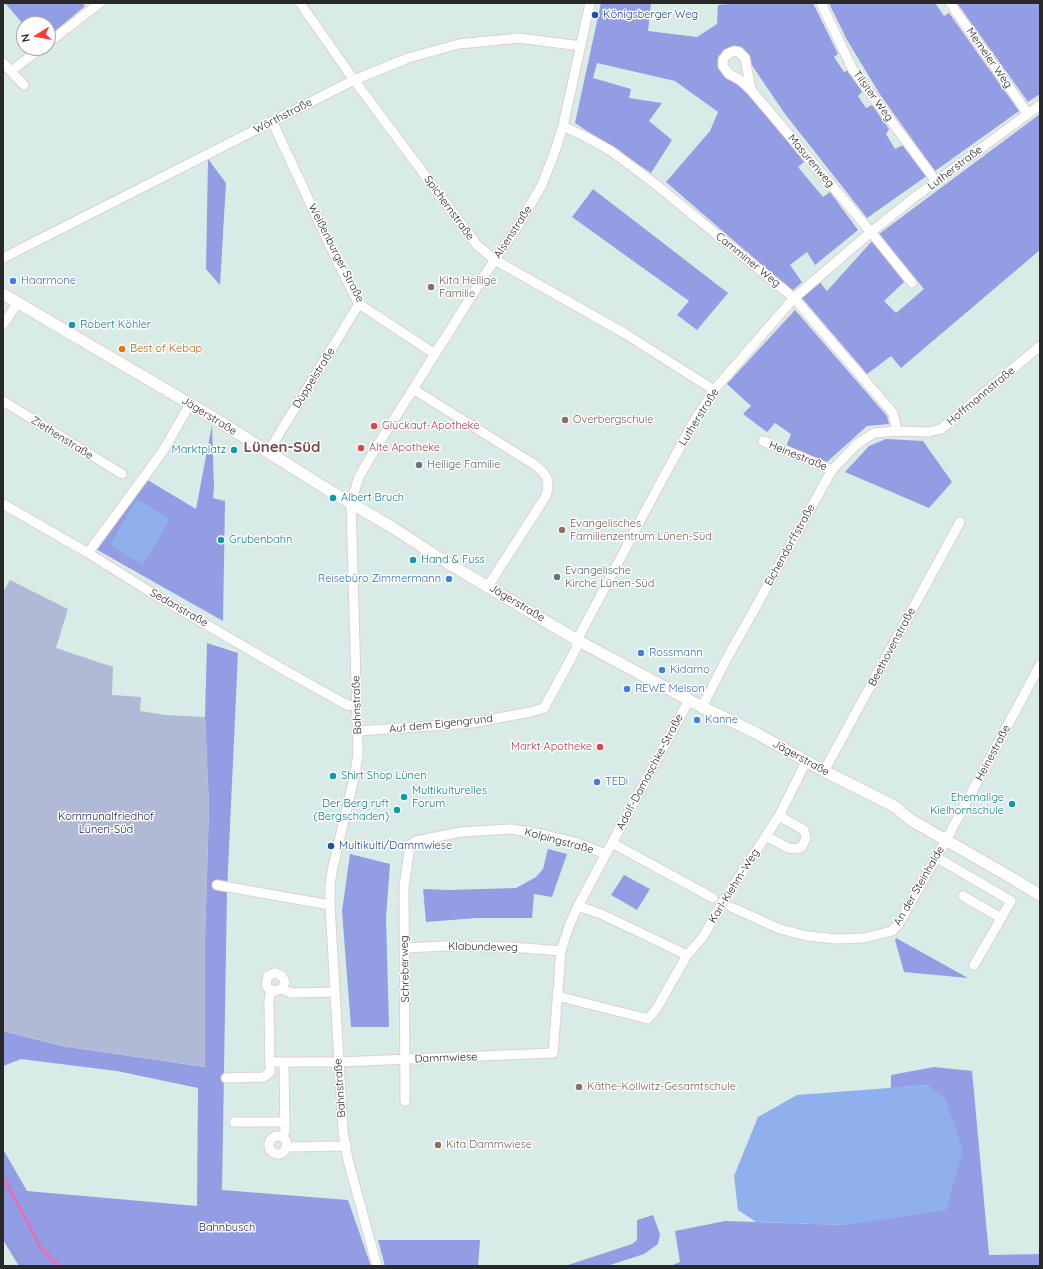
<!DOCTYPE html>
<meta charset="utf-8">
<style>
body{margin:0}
#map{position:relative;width:1043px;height:1269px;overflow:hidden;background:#d9ebe7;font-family:Quicksand,sans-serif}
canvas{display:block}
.frame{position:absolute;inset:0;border:4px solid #282828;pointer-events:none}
.north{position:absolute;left:16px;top:16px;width:40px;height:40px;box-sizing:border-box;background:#fff;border:1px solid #a9a9a9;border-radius:50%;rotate:259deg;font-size:11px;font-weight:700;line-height:16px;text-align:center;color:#282828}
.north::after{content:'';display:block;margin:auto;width:14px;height:18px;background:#ff3933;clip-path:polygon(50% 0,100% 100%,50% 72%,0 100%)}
</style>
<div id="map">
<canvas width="1043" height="1269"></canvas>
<div class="frame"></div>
<div class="north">N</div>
</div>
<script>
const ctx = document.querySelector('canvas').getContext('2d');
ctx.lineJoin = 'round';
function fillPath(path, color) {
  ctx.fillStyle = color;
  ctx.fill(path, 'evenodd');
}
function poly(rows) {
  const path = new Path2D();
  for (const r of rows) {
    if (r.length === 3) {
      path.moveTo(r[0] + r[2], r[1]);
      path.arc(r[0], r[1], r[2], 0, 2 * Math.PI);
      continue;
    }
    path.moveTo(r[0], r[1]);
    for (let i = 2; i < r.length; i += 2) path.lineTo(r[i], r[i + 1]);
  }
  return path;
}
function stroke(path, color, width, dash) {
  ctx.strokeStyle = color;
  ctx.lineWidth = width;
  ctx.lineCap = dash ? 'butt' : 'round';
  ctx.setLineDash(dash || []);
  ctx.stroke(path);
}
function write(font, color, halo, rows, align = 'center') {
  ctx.font = font + ' Quicksand,sans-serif';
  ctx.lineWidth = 3;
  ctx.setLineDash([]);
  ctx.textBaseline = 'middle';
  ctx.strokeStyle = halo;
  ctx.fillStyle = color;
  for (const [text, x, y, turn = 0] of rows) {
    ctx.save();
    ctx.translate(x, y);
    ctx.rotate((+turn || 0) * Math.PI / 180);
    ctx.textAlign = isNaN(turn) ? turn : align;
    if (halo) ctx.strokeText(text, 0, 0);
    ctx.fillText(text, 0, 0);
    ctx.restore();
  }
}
const green = poly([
 [5,3,83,3,85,6,48,37,48,24,24,24,24,25],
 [601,3,651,3,648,31,697,37,717,24,718,5,739,3,813,3,838,54,834,57,844,72,849,70,862,92,858,96,866,108,872,105,889,129,886,134,895,149,903,145,928,175,867,218,785,114,747,58,738,47,718,56,722,73,750,93,804,162,798,167,823,197,830,192,858,230,815,265,807,252,790,265,802,282,792,291,666,182,710,131,718,112,675,81,597,63,593,78,631,89,629,98,662,103,649,121,672,140,651,173,575,123],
 [829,3,935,3,944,16,949,13,1019,111,935,171,881,96,847,40],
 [957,3,1040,3,1040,94,1028,102],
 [1040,114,1040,250,901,368,891,356,867,374,802,298,819,281,827,291,873,240,904,282,884,301,896,313,924,289,879,234],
 [208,159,226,183,220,285,206,269],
 [593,189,728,293,697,330,677,315,689,301,572,217],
 [795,310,887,416,889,424,867,426,827,462,786,447,791,434,775,423,767,432,743,414,751,406,727,384],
 [212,425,214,486,213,498,225,501,223,621,94,548,146,479,196,509],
 [886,439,923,441,952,482,929,508,845,472,869,446],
 [207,643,238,653,227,891,222,1190,348,1200,371,1266,19,1266,3,1240,3,1149,27,1191,197,1206,198,1088,117,1071,21,1059,3,1066,3,1031,62,1046,205,1067,205,939,209,807,205,717],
 [548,849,567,854,552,897,534,894,532,918,477,918,426,922,423,889,449,890,516,888,536,877,543,869],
 [350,854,390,864,386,918,389,1027,351,1027,342,911],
 [624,875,650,889,637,910,611,895],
 [896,938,968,978,904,972,895,940],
 [934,1067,972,1071,989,1255,1040,1254,1040,1266,670,1266,680,1262,675,1231,725,1221,847,1225,928,1085,891,1088,891,1075],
 [653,1215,660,1234,658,1244,644,1254,607,1266,565,1266,632,1244,637,1240,637,1220],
 [378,1240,480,1240,478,1266,385,1266]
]);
const cemetery = poly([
 [10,580,68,609,56,648,113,667,112,695,141,697,140,711,165,715,205,717,209,807,205,939,205,1067,62,1046,3,1031,3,592]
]);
const pitch = poly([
 [137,499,170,519,143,565,110,545],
 [928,1085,945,1098,963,1150,946,1210,847,1225,756,1222,738,1210,734,1176,758,1117,797,1095]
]);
const stream = poly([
 [3,1177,28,1223,40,1247,59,1266]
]);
const minor = poly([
 [300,3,354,80,477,245,495,260,624,333,714,390],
 [821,3,853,70,936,181],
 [950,3,1028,114],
 [48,43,100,3],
 [3,63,24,85],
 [11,71,41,48],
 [751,90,745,58,739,52,734,51,727,54,723,60,723,66,729,74,740,80,751,90,871,232,912,283],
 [272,121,340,267,359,304,435,354],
 [563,126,586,137,611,151,654,183,794,298,893,413,897,431],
 [3,258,354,80,408,58,459,44,519,38,581,46],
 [3,325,18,302],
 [413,389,535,465,542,471,547,478,548,488,546,496,488,586],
 [3,401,122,474],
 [763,441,832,470],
 [268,452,359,304],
 [3,504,88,553,152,593,286,671,347,705,357,706],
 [88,553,163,451,190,404],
 [702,707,725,662,832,470,857,444,874,433,897,431,929,432,941,429,1040,346],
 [358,731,472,723,530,712,544,708,576,649,577,640,656,491,693,423,714,390,794,298,871,232,915,197,1040,105],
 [824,771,960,522],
 [766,836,788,848,796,849,802,847,806,838,804,830,779,816],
 [612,843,713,898],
 [936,857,1011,901,974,965],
 [217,885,330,905],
 [963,896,1001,918],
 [578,906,601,914,687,955],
 [731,907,780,929,807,936,836,939,864,938,892,931,898,925,946,840,1040,665],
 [405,948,445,946,511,947,561,951],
 [282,989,285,982,282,976,275,973,268,976,266,984,268,988,274,991,282,989,291,993,335,992],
 [557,996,648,1019,657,1008,687,955,703,937,722,903,779,816,806,762],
 [271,1062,339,1062,553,1053,561,951,569,926,578,906,689,700],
 [226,1078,264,1077,270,1072,269,1001,271,990],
 [405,1101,404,887,410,845,416,841,461,832,511,829,541,834,574,842,606,854],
 [234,1122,285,1122],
 [278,1145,9],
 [282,1137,285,1132,284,1063],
 [286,1147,346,1146],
 [377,1266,348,1160,343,1131,330,905,330,886,332,871,355,774,358,754,351,502,359,477,371,456,484,276,518,226,542,185,554,154,563,126,590,3]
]);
const tertiary = poly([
 [3,294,214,418,330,491,395,529,436,556,577,640,702,707,754,732,824,771,894,806,911,820,1005,874,1040,895]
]);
const markers = [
 [595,15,4,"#1a4fb4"],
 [13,281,4,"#3f7fe0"],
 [431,287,4,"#8d6e63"],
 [72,325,4,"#0f9aa8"],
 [122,349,4,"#e8710a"],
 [565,420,4,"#8d6e63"],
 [374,426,4,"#e0444e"],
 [361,448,4,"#e0444e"],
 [234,450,4,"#0f9aa8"],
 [419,465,4,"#6b7280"],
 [333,498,4,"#0f9aa8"],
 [562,530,4,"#8d6e63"],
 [221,540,4,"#0f9aa8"],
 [413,560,4,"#0f9aa8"],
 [557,577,4,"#6b7280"],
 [449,579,4,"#3f7fe0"],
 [641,653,4,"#3f7fe0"],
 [662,670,4,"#3f7fe0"],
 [627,689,4,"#3f7fe0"],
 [697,720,4,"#3f7fe0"],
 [600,747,4,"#e0444e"],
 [333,776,4,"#0f9aa8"],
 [597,782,4,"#3f7fe0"],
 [404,797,4,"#0f9aa8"],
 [1012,804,4,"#0f9aa8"],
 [397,810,4,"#0f9aa8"],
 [331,846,4,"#1a4fb4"],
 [579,1087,4,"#8d6e63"],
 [438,1145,4,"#8d6e63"]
];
const transitNames = [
 ["Königsberger Weg",603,15],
 ["Multikulti/Dammwiese",339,846]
];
const streetNames = [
 ["Memeler Weg",989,58,55],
 ["Tilsiter Weg",873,96,54],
 ["Wörthstraße",283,116,-27],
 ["Masurenweg",811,161,50],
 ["Lutherstraße",955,168,-37],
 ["Spichernstraße",449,208,54],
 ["Alsenstraße",513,232,-57],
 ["Weißenburger Straße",336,253,63],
 ["Camminer Weg",748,260,39],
 ["Düppelstraße",314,378,-58],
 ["Hoffmannstraße",981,396,-40],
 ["Jägerstraße",209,416,32],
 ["Lutherstraße",699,417,-58],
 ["Ziethenstraße",62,438,32],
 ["Heinestraße",798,456,22],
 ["Eichendorffstraße",790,545,-61],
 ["Jägerstraße",517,603,31],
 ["Sedanstraße",179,608,30],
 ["Beethovenstraße",892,647,-62],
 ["Bahnstraße",357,705,-92],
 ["Auf dem Eigengrund",441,724,-6],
 ["Heinestraße",993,753,-62],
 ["Jägerstraße",801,758,29],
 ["Adolf-Damaschke-Straße",650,772,-62],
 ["Kolpingstraße",559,841,15],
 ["Karl-Kiehm-Weg",734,886,-58],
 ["An der Steinhalde",919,886,-60],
 ["Klabundeweg",483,947,1],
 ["Schreberweg",405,969,-91],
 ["Dammwiese",446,1058,-2],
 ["Bahnstraße",340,1088,-94]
];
const shopNames = [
 ["Haarmone",21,281],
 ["Reisebüro Zimmermann",441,579,"right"],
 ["Rossmann",649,653],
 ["Kidamo",670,670],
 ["REWE Melson",635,689],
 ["Kanne",705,720],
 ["TEDi",605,782]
];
const educationNames = [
 ["Kita Heilige",439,281],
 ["Familie",439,294],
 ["Overbergschule",573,420],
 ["Evangelisches",570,524],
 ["Familienzentrum Lünen-Süd",570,537],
 ["Käthe-Kollwitz-Gesamtschule",587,1087],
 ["Kita Dammwiese",446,1145]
];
const cultureNames = [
 ["Robert Köhler",80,325],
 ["Marktplatz",226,450,"right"],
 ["Albert Bruch",341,498],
 ["Grubenbahn",229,540],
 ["Hand & Fuss",421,560],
 ["Shirt Shop Lünen",341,776],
 ["Multikulturelles",412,791],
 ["Forum",412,804],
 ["Ehemalige",1004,798,"right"],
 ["Kielhornschule",1004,811,"right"],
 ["Der Berg ruft",389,804,"right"],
 ["(Bergschaden)",389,817,"right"]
];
const foodNames = [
 ["Best of Kebap",130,349]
];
const healthNames = [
 ["Glückauf-Apotheke",382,426],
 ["Alte Apotheke",369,448],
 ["Markt Apotheke",592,747,"right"]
];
const worshipNames = [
 ["Heilige Familie",427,465],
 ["Evangelische",565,571],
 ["Kirche Lünen-Süd",565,584]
];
const parkNames = [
 ["Kommunalfriedhof",106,817],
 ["Lünen-Süd",106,830],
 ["Bahnbusch",227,1228]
];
const districtNames = [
 ["Lünen-Süd",282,447]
];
fillPath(green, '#939de4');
fillPath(cemetery, '#b0bad6');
fillPath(pitch, '#8fb0ec');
stroke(stream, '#f168af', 2.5);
stroke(minor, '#e2cfce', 11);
stroke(tertiary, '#e2cfce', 13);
stroke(minor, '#fff', 9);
stroke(tertiary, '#fff', 11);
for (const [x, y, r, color] of markers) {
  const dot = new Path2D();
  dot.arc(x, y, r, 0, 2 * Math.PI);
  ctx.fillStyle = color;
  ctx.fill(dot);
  stroke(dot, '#fff', 1.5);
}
write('11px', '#164399', '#fff', transitNames, 'left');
write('11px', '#282828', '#fff', streetNames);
write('11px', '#366cbe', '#fff', shopNames, 'left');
write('11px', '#785e54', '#fff', educationNames, 'left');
write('11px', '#0d838f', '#fff', cultureNames, 'left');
write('11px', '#c56008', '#fff', foodNames, 'left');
write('11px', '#be3a42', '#fff', healthNames, 'left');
write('11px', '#5b616d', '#fff', worshipNames, 'left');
write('11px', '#181766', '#fff', parkNames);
write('bold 15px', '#7a4a48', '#fff', districtNames);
</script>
